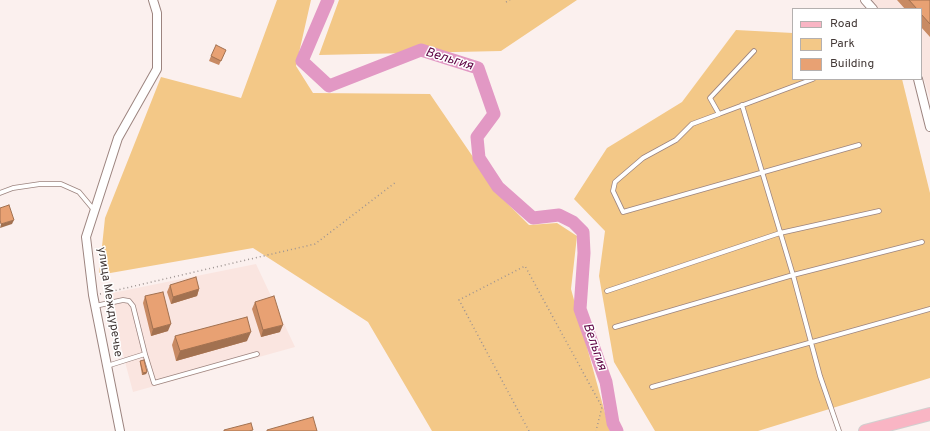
<!DOCTYPE html>
<meta charset="utf-8">
<style>
body{margin:0}
#map{position:relative;width:930px;height:431px;overflow:hidden;background:#fbf0ee;font-family:Overpass,sans-serif}
canvas{display:block}
.legend{position:absolute;left:792px;top:8px;width:130px;height:72px;box-sizing:border-box;background:#fff;border:1px solid #b4b0af;margin:0;padding:5px 7px;list-style:none;font-size:12px;color:#433937}
.legend li{display:flex;align-items:center;gap:8px;height:20px}
.legend b{width:20px;border:1px solid #b4b0af}
</style>
<div id="map">
<canvas width="930" height="431"></canvas>
<ul class="legend">
<li><b style="height:5px;background:#f9b5c4"></b>Road</li>
<li><b style="height:11px;background:#f3c887"></b>Park</li>
<li><b style="height:11px;background:#e8a173"></b>Building</li>
</ul>
</div>
<script>
const ctx = document.querySelector('canvas').getContext('2d');
ctx.lineJoin = 'round';
function fillPath(path, color) {
  ctx.fillStyle = color;
  ctx.fill(path, 'evenodd');
}
function poly(rows) {
  const path = new Path2D();
  for (const r of rows) {
    path.moveTo(r[0], r[1]);
    for (let i = 2; i < r.length; i += 2) path.lineTo(r[i], r[i + 1]);
  }
  return path;
}
function stroke(path, color, width, dash) {
  ctx.strokeStyle = color;
  ctx.lineWidth = width;
  ctx.lineCap = dash ? 'butt' : 'round';
  ctx.setLineDash(dash || []);
  ctx.stroke(path);
}
function write(font, color, halo, rows, align = 'center') {
  ctx.font = font + ' Overpass,sans-serif';
  ctx.lineWidth = 3;
  ctx.setLineDash([]);
  ctx.textBaseline = 'middle';
  ctx.strokeStyle = halo;
  ctx.fillStyle = color;
  for (const [text, x, y, turn = 0] of rows) {
    ctx.save();
    ctx.translate(x, y);
    ctx.rotate((+turn || 0) * Math.PI / 180);
    ctx.textAlign = isNaN(turn) ? turn : align;
    if (halo) ctx.strokeText(text, 0, 0);
    ctx.fillText(text, 0, 0);
    ctx.restore();
  }
}
const built = poly([
 [873,0,930,0,930,98,921,71,921,9,879,9,872,1],
 [256,264,295,347,133,392,107,294]
]);
const green = poly([
 [277,0,311,0,296,66,313,93,430,94,499,195,529,225,557,223,577,236,571,289,610,431,432,431,368,322,253,248,99,275,105,218,161,77,241,98],
 [339,0,577,0,501,51,319,55],
 [736,30,793,33,793,79,902,79,930,193,930,378,758,431,655,431,614,362,599,276,605,231,574,199,607,148,682,102]
]);
const river = poly([
 [328,0,302,61,329,86,421,50,478,68,494,114,477,137,479,158,498,187,533,218,559,215,573,222,583,232,584,253,580,309,606,382,613,423,617,431]
]);
const path = poly([
 [506,2,510,0],
 [100,294,315,244,396,182],
 [529,431,459,300,525,266,602,407,596,431]
]);
const service = poly([
 [754,51,710,98,719,114,813,79],
 [742,105,793,275,820,376,839,431],
 [719,114,692,124,676,140,643,158,615,182,613,191,623,212,859,145],
 [0,193,13,188,40,184,61,184,79,192,94,210],
 [607,291,780,233,879,211],
 [95,306,123,300,129,301,133,306,145,354,107,366],
 [615,327,793,275,922,242],
 [145,354,154,383,257,354],
 [652,387,930,309]
]);
const minor = poly([
 [865,0,873,9],
 [918,79,930,127],
 [120,431,93,295,86,237,118,138,157,69,157,13,153,0]
]);
const primary = poly([
 [865,431,930,414]
]);
const wall = poly([
 [897,0,930,0,930,37,921,27,921,9,905,9],
 [224,54,219,65,209,61,211,56],
 [170,285,199,289,197,296,171,304,167,292],
 [145,296,168,331,151,336,143,303],
 [255,302,280,332,261,337,252,309],
 [175,336,247,341,176,361,172,345],
 [140,361,147,372,146,374,142,375,140,363]
]);
const shadedWall = poly([
 [14,220,12,224,0,228,1,224],
 [199,289,197,296,171,304,173,297],
 [171,324,168,331,151,336,153,329],
 [283,325,280,332,261,337,263,330],
 [251,332,247,341,176,361,180,351],
 [147,372,146,374,142,375,143,373]
]);
const building = poly([
 [909,0,930,0,930,24,921,14,921,9,917,9,909,0],
 [216,45,226,50,221,61,211,56,216,45],
 [9,205,14,220,1,224,0,220,0,208,9,205],
 [196,277,199,289,173,297,170,285,196,277],
 [163,292,171,324,153,329,145,296,163,292],
 [274,296,283,325,263,330,255,302,274,296],
 [247,317,251,332,180,351,175,336,247,317],
 [144,360,147,372,143,373,140,361,144,360],
 [313,417,317,431,267,431,267,430,313,417],
 [251,423,253,430,249,431,224,431,224,430,251,423]
]);
const streetNames = [
 ["улица Междуречье",109,302,81]
];
const waterNames = [
 ["Вельгия",449,60,17],
 ["Вельгия",594,347,71]
];
fillPath(built, '#fae5e0');
fillPath(green, '#f3c887');
stroke(river, '#e298c4', 13);
stroke(service, '#9c847f', 5.5);
stroke(minor, '#9c847f', 10);
stroke(primary, '#d2cfcf', 14);
stroke(path, '#9d9391', 1.5, [1, 3]);
stroke(service, '#fff', 4);
stroke(minor, '#fff', 8);
stroke(primary, '#f9b5c4', 12);
fillPath(wall, '#c88a63');
fillPath(shadedWall, '#a27150');
fillPath(building, '#e8a173');
stroke(building, '#a27150', 1);
write('12px', '#433937', '#fff', streetNames);
write('italic 13px', '#5e0444', '#fff', waterNames);
</script>
